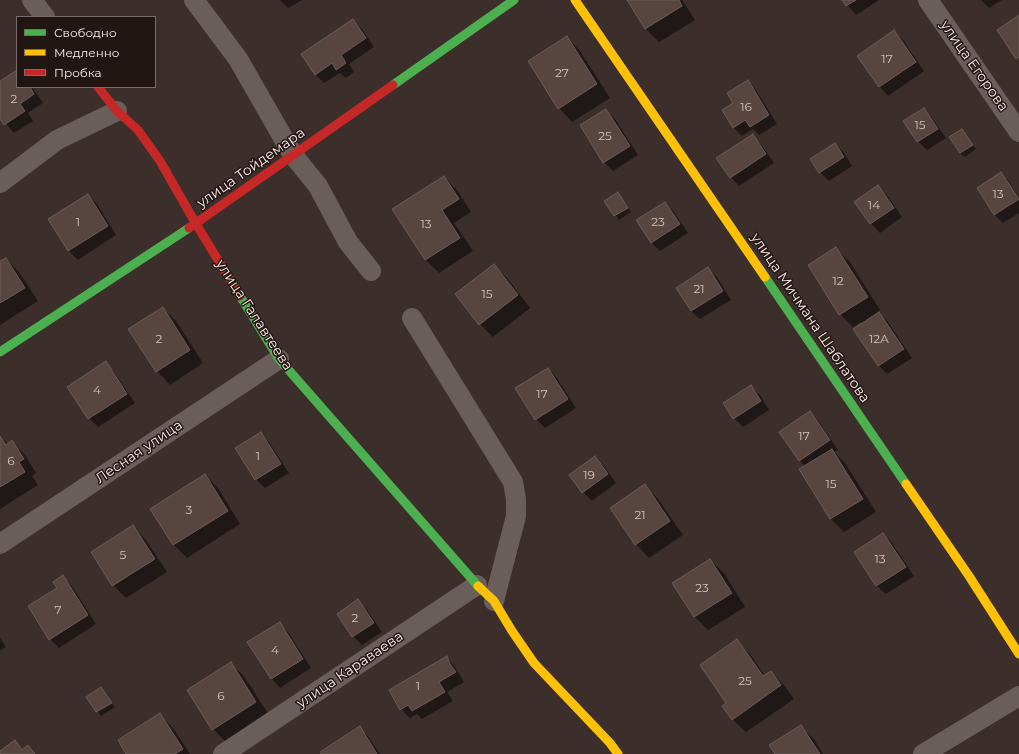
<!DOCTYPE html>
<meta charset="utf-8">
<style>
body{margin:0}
#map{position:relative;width:1019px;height:754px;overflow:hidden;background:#3c2e2b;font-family:Montserrat,sans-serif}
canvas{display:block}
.legend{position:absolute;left:16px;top:16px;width:140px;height:72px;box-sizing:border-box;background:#221613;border:1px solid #7a6c68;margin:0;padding:5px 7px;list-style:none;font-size:12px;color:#fdece7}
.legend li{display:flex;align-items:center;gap:8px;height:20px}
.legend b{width:20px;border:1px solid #7a6c68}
</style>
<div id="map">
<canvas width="1019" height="754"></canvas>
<ul class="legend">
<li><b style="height:5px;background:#4caf50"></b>Свободно</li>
<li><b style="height:5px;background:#ffc107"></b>Медленно</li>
<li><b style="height:5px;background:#c62828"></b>Пробка</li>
</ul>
</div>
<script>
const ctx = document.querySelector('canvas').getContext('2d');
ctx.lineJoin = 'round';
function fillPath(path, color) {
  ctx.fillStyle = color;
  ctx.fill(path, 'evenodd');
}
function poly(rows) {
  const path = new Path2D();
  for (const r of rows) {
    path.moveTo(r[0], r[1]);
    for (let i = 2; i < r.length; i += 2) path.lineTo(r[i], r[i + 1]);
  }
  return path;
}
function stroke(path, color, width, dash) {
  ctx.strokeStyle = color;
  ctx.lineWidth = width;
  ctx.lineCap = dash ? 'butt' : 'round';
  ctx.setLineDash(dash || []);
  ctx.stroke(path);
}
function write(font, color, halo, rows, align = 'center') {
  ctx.font = font + ' Montserrat,sans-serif';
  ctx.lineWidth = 3;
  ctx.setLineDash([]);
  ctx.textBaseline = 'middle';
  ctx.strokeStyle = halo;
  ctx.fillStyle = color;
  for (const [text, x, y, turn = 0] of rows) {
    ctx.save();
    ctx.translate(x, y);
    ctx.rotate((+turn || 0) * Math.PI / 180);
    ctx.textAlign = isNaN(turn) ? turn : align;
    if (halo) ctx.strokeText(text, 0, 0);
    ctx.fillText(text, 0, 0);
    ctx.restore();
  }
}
const shadow = poly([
 [280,0,302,0,288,8],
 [628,0,682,0,695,20,659,42,646,29],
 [843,0,879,0,856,15],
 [981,0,1002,0,989,8],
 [353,20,362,29,374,47,349,64,354,72,346,78,340,73,324,83,315,74],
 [894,31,903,40,924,71,888,96,880,87,858,56],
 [567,37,580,51,610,98,572,122,559,108],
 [17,71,17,87,32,87,43,103,28,113,33,121,14,133,0,117,0,82],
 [747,82,756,90,777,124,759,135,753,129,742,136,733,127,734,103],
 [924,109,932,118,946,138,927,150,918,141],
 [606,110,615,119,638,155,613,171,604,162],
 [962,130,976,149,965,157,960,153],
 [752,135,761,144,774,163,739,186,731,177],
 [835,144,844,153,852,166,829,181,820,172],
 [1001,173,1009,182,1019,197,1019,213,1003,223,994,214],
 [444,177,457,190,471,212,454,223,473,251,439,273,426,260,393,210],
 [878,186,887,195,902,217,880,233,871,224,856,202],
 [618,193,631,212,619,220,605,201],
 [88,195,97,204,116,235,78,260,69,251,49,219],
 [665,203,674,212,688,233,660,251,651,242],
 [836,249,850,262,880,310,878,312,888,322,912,358,887,374,879,366,861,322,853,327,840,314],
 [6,259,19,272,38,301,0,325,0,263],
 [494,265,507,278,530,308,493,337,480,324],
 [708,269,717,277,731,300,700,319,691,311],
 [163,308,176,321,203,363,170,385,157,371],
 [106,363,114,372,135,403,98,427,89,418,69,387],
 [548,369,557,378,576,408,545,428,536,419],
 [751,386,760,395,769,410,743,427,734,418],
 [810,413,819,422,838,450,834,452,845,463,876,512,844,532,831,519,800,469,805,466,799,460],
 [261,433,269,442,289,473,265,488,256,479],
 [0,436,8,444,12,442,25,455,36,473,32,476,38,485,0,509],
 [595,458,604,466,616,483,592,501,583,492],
 [205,475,218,488,240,524,187,558,174,545,151,509],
 [645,486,658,499,683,535,649,558,636,544],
 [133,526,146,540,167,572,126,598,113,585],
 [883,534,892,543,914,576,886,594,877,586,855,552],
 [710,560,724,573,745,607,708,630,695,617,673,583],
 [63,577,72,586,96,624,59,648,50,639],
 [358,601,367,610,382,632,362,645,353,636,338,614],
 [279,623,288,632,311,668,280,688,272,679,249,642],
 [0,638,6,647,0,651],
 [737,641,750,654,765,676,771,672,784,685,794,699,746,732,732,719,728,703],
 [447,658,455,667,464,682,447,692,453,701,422,719,417,714,410,718,401,709],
 [230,663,244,676,269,715,226,742,213,729],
 [101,688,115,707,101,716,88,697],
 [160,715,173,728,190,754,128,754],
 [800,726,814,739,823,754,776,754],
 [360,728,368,736,380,754,322,754]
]);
const building = poly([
 [627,0,679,0,682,6,645,29,627,0],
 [842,0,856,0,846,6,842,0],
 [1019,15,1019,57,1016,59,997,30,1019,15],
 [353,19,366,38,341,55,346,63,336,70,332,63,315,75,301,54,353,19],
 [894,30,916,62,879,87,857,56,894,30],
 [567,36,597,84,558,109,528,61,567,36],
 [17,70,17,87,30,87,34,94,20,104,25,111,4,125,0,119,0,81,17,70],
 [748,80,769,115,750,127,745,120,733,128,722,110,733,103,727,93,748,80],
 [924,108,938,129,917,142,903,121,924,108],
 [606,109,630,146,603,163,580,125,606,109],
 [962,129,973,145,960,153,949,137,962,129],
 [753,134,766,154,730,178,716,158,753,134],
 [835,143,844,157,819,173,810,159,835,143],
 [1001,172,1019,199,994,215,977,188,1001,172],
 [444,176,459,199,442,210,460,238,425,260,392,209,444,176],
 [878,185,894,208,870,224,854,202,878,185],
 [618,192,628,208,614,216,604,201,618,192],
 [88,194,108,226,68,251,48,219,88,194],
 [665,202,680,224,651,243,636,220,665,202],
 [836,247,868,297,839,315,808,265,836,247],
 [6,258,25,288,0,303,0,261,6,258],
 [494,264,518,295,479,325,455,294,494,264],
 [708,267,723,291,691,311,676,288,708,267],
 [163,307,190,350,156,372,128,329,163,307],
 [879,312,904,349,878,366,853,329,879,312],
 [106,361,127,394,88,419,67,387,106,361],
 [548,368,568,399,535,420,515,388,548,368],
 [751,385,761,401,733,419,723,403,751,385],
 [810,411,830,440,799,461,779,432,810,411],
 [261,432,281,464,255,480,235,448,261,432],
 [0,436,6,445,12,440,24,459,19,462,25,472,0,487,0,436],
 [832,449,863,499,830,519,799,469,832,449],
 [595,456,608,474,582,493,569,475,595,456],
 [205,474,228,511,173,545,150,509,205,474],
 [645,484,670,521,635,545,610,508,645,484],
 [133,525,155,559,112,586,91,552,133,525],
 [883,533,906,567,876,586,854,552,883,533],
 [710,559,732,593,694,617,672,583,710,559],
 [63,575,88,615,49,640,28,606,57,588,53,582,63,575],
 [358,599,374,623,352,637,337,614,358,599],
 [280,622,303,659,271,679,247,642,280,622],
 [737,639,763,676,771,671,781,685,732,720,722,706,726,703,700,665,737,639],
 [447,656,450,664,456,672,439,682,445,692,412,711,408,705,400,710,389,690,447,656],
 [231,662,256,702,212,730,187,690,231,662],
 [101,687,112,703,96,712,86,697,101,687],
 [160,713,183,749,175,754,126,754,118,740,160,713],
 [801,725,820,754,775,754,769,745,801,725],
 [360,726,377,754,321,754,320,752,360,726],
 [15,740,22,750,28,745,35,754,0,754,0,751,15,740]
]);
const street = poly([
 [32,0,45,17],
 [194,0,238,59,293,155,318,186,348,242,371,271],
 [928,0,1019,132],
 [0,183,57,140,117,111],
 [412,318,513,482,516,499,516,516,494,601],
 [0,544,279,359],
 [223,754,477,585],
 [923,754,1019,696]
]);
const fast = poly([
 [393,85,514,0],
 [765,277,906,484],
 [240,296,279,359,478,586],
 [0,352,189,228]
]);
const slow = poly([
 [575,0,765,277],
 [906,484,969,576,1019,654],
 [478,586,494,601,512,631,534,663,610,743,618,754]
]);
const jam = poly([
 [98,87,117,111,138,130,160,161,196,224,240,296],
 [189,228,393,85]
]);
const numberNames = [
 ["17",887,59],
 ["27",562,73],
 ["2",14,99],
 ["16",746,107],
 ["15",920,125],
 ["25",605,136],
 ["13",998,194],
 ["14",874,205],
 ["1",78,222],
 ["23",658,222],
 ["13",426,224],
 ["12",838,281],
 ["21",699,289],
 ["15",487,294],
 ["2",159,339],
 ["12А",879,339],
 ["4",97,390],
 ["17",542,394],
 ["17",804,436],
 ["1",258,456],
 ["6",11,461],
 ["19",589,475],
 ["15",831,484],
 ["3",189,510],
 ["21",640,515],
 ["5",123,555],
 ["13",880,559],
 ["23",702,588],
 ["7",58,610],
 ["2",355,618],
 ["4",275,650],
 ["25",745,681],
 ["1",418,686],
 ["6",221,696]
];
const streetNames = [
 ["улица Егорова",974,66,55],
 ["улица Тойдемара",251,168,-35],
 ["улица Галавтеева",254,315,57],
 ["улица Мичмана Шаблатова",810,318,56],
 ["Лесная улица",139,452,-34],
 ["улица Караваева",350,670,-34]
];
fillPath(shadow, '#0007');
fillPath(building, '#59453f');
stroke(building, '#695c5a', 1);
stroke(street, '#6a5e5b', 20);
stroke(fast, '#4caf50', 9);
stroke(slow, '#ffc107', 9);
stroke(jam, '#c62828', 9);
write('12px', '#d4c2bd', null, numberNames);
write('14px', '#fdece7', '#221613', streetNames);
</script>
